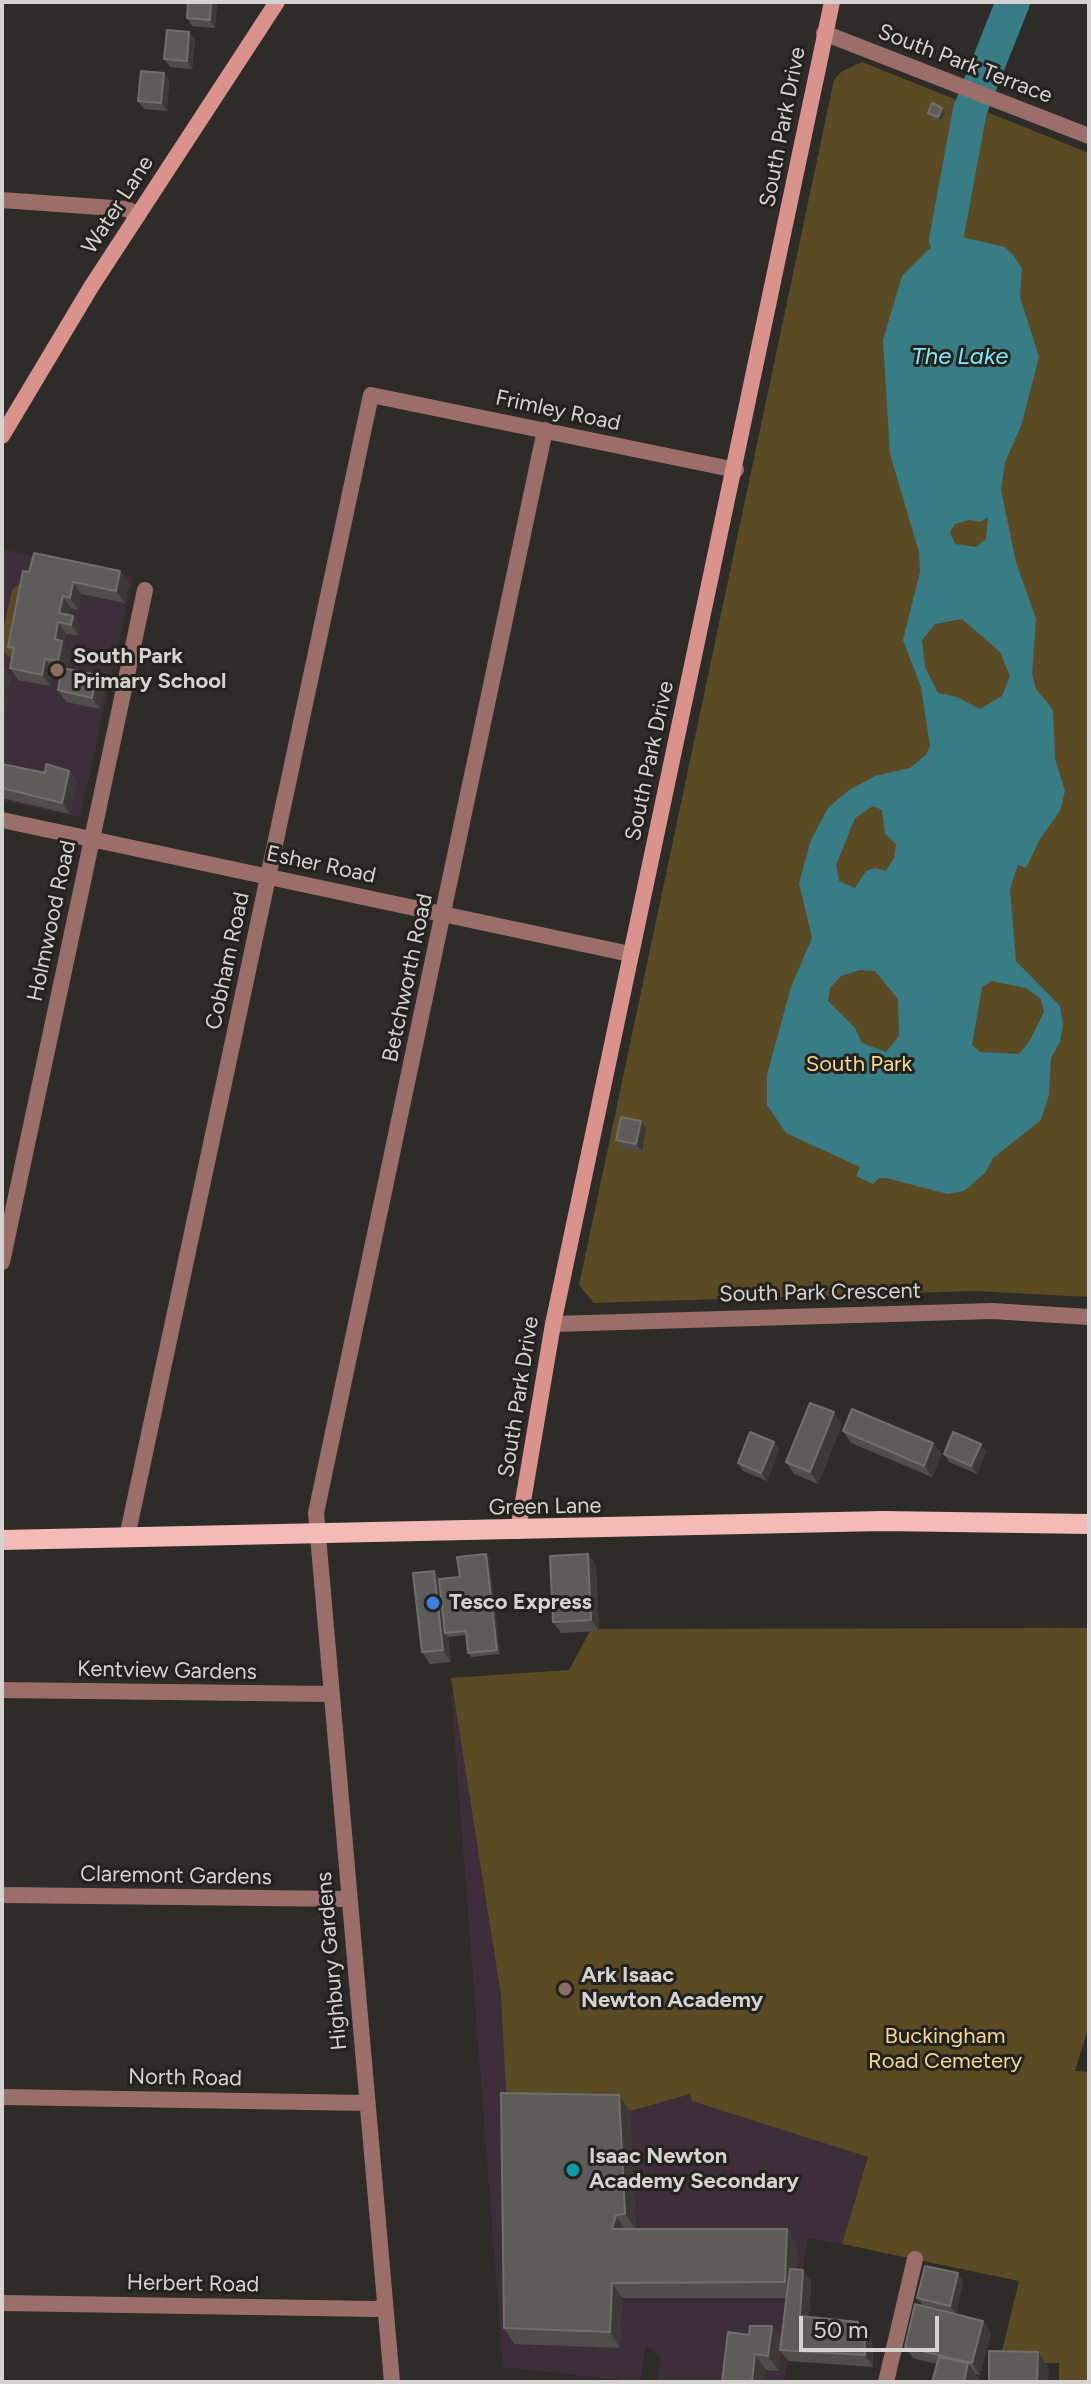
<!DOCTYPE html>
<style>
body{margin:0}
#map{position:relative;width:1091px;height:2384px;overflow:hidden;background:#2d2c28;font-family:Figtree,sans-serif}
canvas{display:block}
.frame{position:absolute;inset:0;border:4px solid #d4d3d1;pointer-events:none}
.scale{position:absolute;left:799px;top:2316px;width:140px;height:36px;box-sizing:border-box;border:4px solid #d4d3d1;border-top:0;padding-left:10px;font-size:24px;line-height:28px;white-space:nowrap;color:#d4d3d1;-webkit-text-stroke:6px #23221f;paint-order:stroke}
</style>
<div id="map">
<canvas width="1091" height="2384"></canvas>
<div class="frame"></div>
<div class="scale">50 m</div>
</div>
<script>
const ctx = document.querySelector('canvas').getContext('2d');
ctx.lineJoin = 'round';
function fillPath(path, color) {
  ctx.fillStyle = color;
  ctx.fill(path, 'evenodd');
}
function poly(rows) {
  const path = new Path2D();
  for (const r of rows) {
    path.moveTo(r[0], r[1]);
    for (let i = 2; i < r.length; i += 2) path.lineTo(r[i], r[i + 1]);
  }
  return path;
}
function stroke(path, color, width, dash) {
  ctx.strokeStyle = color;
  ctx.lineWidth = width;
  ctx.lineCap = dash ? 'butt' : 'round';
  ctx.setLineDash(dash || []);
  ctx.stroke(path);
}
function write(font, color, halo, rows, align = 'center') {
  ctx.font = font + ' Figtree,sans-serif';
  ctx.lineWidth = 6;
  ctx.setLineDash([]);
  ctx.textBaseline = 'middle';
  ctx.strokeStyle = halo;
  ctx.fillStyle = color;
  for (const [text, x, y, turn = 0] of rows) {
    ctx.save();
    ctx.translate(x, y);
    ctx.rotate((+turn || 0) * Math.PI / 180);
    ctx.textAlign = isNaN(turn) ? turn : align;
    if (halo) ctx.strokeText(text, 0, 0);
    ctx.fillText(text, 0, 0);
    ctx.restore();
  }
}
const education = poly([
 [2,549,133,577,80,817,2,801],
 [610,1681,693,2101,869,2157,842,2244,808,2238,784,2382,657,2382,660,2357,646,2346,640,2382,503,2367,451,1693]
]);
const green = poly([
 [862,62,1089,153,1089,1297,975,1291,594,1303,579,1285,834,80,841,72],
 [22,582,16,658,10,658,2,650,2,636,12,590],
 [1089,1628,1089,2026,1075,2071,1089,2072,1089,2382,1059,2382,1059,2363,999,2363,1019,2281,842,2244,868,2157,692,2101,690,2094,630,2111,507,2107,501,1995,451,1678,569,1670,591,1629]
]);
const water = poly([
 [961,237,1005,247,1014,256,1022,269,1020,297,1039,357,1021,426,1005,462,1001,490,1016,562,1036,619,1032,674,1036,689,1053,710,1055,759,1065,791,1060,811,1040,839,1026,868,1018,865,1010,889,1016,961,1060,1006,1063,1025,1060,1042,1051,1058,1049,1095,1041,1120,993,1158,985,1173,964,1191,948,1194,886,1178,879,1178,873,1184,856,1176,860,1167,786,1133,767,1105,767,1075,791,987,812,938,799,883,811,840,828,808,849,790,875,776,910,768,926,755,930,746,921,687,903,640,920,572,919,552,890,454,883,340,902,276,928,250],
 [988,517,986,539,976,547,955,544,950,532,955,524,969,520,981,522],
 [962,619,1000,652,1010,676,1002,696,980,709,957,697,938,693,925,667,922,640,935,624],
 [873,806,882,810,885,834,896,844,894,858,886,871,875,868,866,871,855,888,839,881,836,865,855,818],
 [860,970,875,971,898,999,899,1036,886,1052,862,1043,855,1028,828,1001,830,988,841,976],
 [992,981,1026,988,1041,999,1044,1012,1029,1042,1019,1054,980,1052,972,1045,982,987]
]);
const river = poly([
 [946,240,970,110,1013,2]
]);
const street = poly([
 [824,33,1089,136],
 [2,200,127,209,138,215],
 [2,820,630,954],
 [2,1262,145,590],
 [553,1324,992,1311,1089,1317],
 [127,1537,371,395,736,470],
 [2,1690,331,1694],
 [2,1895,349,1899],
 [2,2097,367,2103],
 [2,2303,376,2309,383,2306],
 [392,2382,316,1513,545,430],
 [886,2382,915,2259]
]);
const secondary = poly([
 [2,436,91,287,277,2],
 [518,1531,553,1324,832,2]
]);
const primary = poly([
 [2,1540,883,1521,1089,1524]
]);
const wall = poly([
 [217,2,215,28,192,26,187,18],
 [189,32,195,40,192,69,170,67,164,59],
 [164,73,169,81,167,111,144,109,138,101],
 [942,108,945,112,941,121,931,117,928,113],
 [23,571,129,583,125,603,81,594,78,610,71,608,69,615,73,616,81,627,79,636,66,634,64,644,70,652,67,669,97,675,105,687,100,709,66,702,58,690,61,672,54,670,50,686,18,680,10,668,13,654,8,647],
 [2,764,45,773,69,771,77,783,70,814,2,798],
 [646,1128,642,1152,622,1148,616,1140],
 [842,1424,818,1484,794,1474,786,1462],
 [843,1431,933,1443,942,1454,932,1477,851,1443],
 [774,1442,779,1450,767,1481,743,1471,738,1463],
 [981,1444,986,1452,977,1474,949,1462,944,1454],
 [588,1554,596,1566,599,1631,561,1633,553,1622],
 [489,1558,500,1654,471,1657,468,1653,466,1635,448,1637,451,1662,430,1664,422,1652,440,1579,460,1577],
 [630,2111,636,2229,787,2229,797,2245,797,2270,803,2270,811,2282,809,2317,861,2326,872,2338,873,2367,788,2361,781,2351,779,2371,766,2370,722,2382,749,2335,772,2326,782,2340,787,2298,622,2298,620,2348,514,2344,504,2328],
 [963,2281,956,2314,923,2306,917,2298],
 [983,2321,991,2333,980,2375,975,2374,979,2379,937,2364,913,2358,905,2347]
]);
const shadedWall = poly([
 [211,2,217,2,215,28,210,20],
 [189,32,195,40,192,69,187,61],
 [164,73,169,81,167,111,161,103],
 [942,108,945,112,941,121,938,117],
 [120,571,129,583,125,603,116,591],
 [73,582,81,594,78,610,70,598],
 [63,596,71,608,67,624,59,613],
 [73,616,81,627,79,636,71,625],
 [58,622,66,634,64,644,70,652,66,673,58,661,55,639],
 [45,659,54,670,50,686,42,675],
 [4,666,12,678,6,692,9,697,2,729,2,670],
 [97,675,105,687,100,709,92,698],
 [69,771,77,783,70,814,62,803],
 [641,1121,646,1128,642,1152,636,1144],
 [834,1412,842,1424,818,1484,810,1472],
 [774,1442,779,1450,767,1481,761,1473],
 [933,1443,942,1454,932,1477,924,1466],
 [981,1444,986,1452,977,1474,971,1466],
 [486,1554,489,1558,500,1654,497,1650],
 [588,1554,596,1566,599,1631,591,1620],
 [434,1571,442,1582,445,1633,448,1637,451,1662,443,1650],
 [619,2095,630,2111,636,2230,625,2214],
 [616,2215,626,2231,612,2229],
 [787,2229,797,2245,796,2298,785,2282],
 [803,2270,811,2282,808,2328,800,2316],
 [958,2273,963,2281,956,2314,950,2306],
 [612,2283,622,2298,620,2348,610,2332],
 [983,2321,991,2333,980,2375,972,2363],
 [858,2322,864,2331,864,2326,872,2338,873,2367,865,2355,857,2326],
 [772,2326,783,2341,779,2371,768,2356],
 [1038,2352,1049,2368,1048,2382,1037,2382],
 [755,2354,766,2370,764,2382,752,2382],
 [968,2363,979,2379,978,2382,964,2382]
]);
const building = poly([
 [188,2,211,2,210,20,187,18,188,2],
 [167,30,189,32,187,61,164,59,167,30],
 [141,71,164,73,161,103,138,101,141,71],
 [932,103,942,108,938,117,928,113,932,103],
 [34,553,120,571,116,591,73,582,70,598,63,596,59,613,73,616,71,625,58,622,55,639,62,641,58,661,45,659,42,675,10,668,14,648,8,647,23,571,29,572,34,553],
 [62,668,97,675,92,698,58,690,62,668],
 [2,764,45,773,46,764,69,771,62,803,2,788,2,764],
 [621,1117,641,1121,636,1144,616,1140,621,1117],
 [810,1403,834,1412,810,1472,786,1462,810,1403],
 [852,1409,933,1443,924,1466,843,1431,852,1409],
 [750,1432,774,1442,761,1473,738,1463,750,1432],
 [953,1432,981,1444,971,1466,944,1454,953,1432],
 [486,1554,497,1650,468,1653,466,1631,445,1633,439,1579,460,1577,457,1557,486,1554],
 [588,1554,591,1620,553,1622,550,1556,588,1554],
 [434,1571,443,1650,422,1652,413,1573,434,1571],
 [501,2093,619,2095,625,2214,616,2215,612,2229,787,2229,785,2282,612,2283,610,2332,504,2328,501,2093],
 [925,2266,958,2273,950,2306,917,2298,925,2266],
 [790,2269,803,2270,800,2316,858,2322,857,2326,864,2326,865,2355,780,2350,790,2269],
 [915,2304,983,2321,972,2363,905,2347,915,2304],
 [750,2326,772,2326,768,2356,755,2354,752,2381,756,2382,722,2382,728,2332,749,2335,750,2326],
 [989,2351,1038,2352,1037,2382,989,2382,989,2351],
 [939,2357,968,2363,964,2382,932,2382,939,2357]
]);
const markers = [
 [57,670,8,"#8d6e63"],
 [433,1603,8,"#3f7fe0"],
 [565,1989,8,"#8d6e63"],
 [573,2170,8,"#0f9aa8"]
];
const streetNames = [
 ["South Park Terrace",965,64,21],
 ["South Park Drive",783,127,-79],
 ["Water Lane",118,205,-57],
 ["Frimley Road",558,411,12],
 ["South Park Drive",650,761,-78],
 ["Esher Road",321,865,12],
 ["Holmwood Road",52,921,-78],
 ["Cobham Road",228,961,-78],
 ["Betchworth Road",408,978,-78],
 ["South Park Crescent",820,1293,-1],
 ["South Park Drive",519,1397,-81],
 ["Green Lane",545,1507,-1],
 ["Kentview Gardens",167,1671,1],
 ["Claremont Gardens",176,1876,1],
 ["Highbury Gardens",332,1961,-95],
 ["North Road",185,2078,1],
 ["Herbert Road",193,2284,1]
];
const poiNames = [
 ["South Park",73,657],
 ["Primary School",73,682],
 ["Tesco Express",449,1603],
 ["Ark Isaac",581,1976],
 ["Newton Academy",581,2001],
 ["Isaac Newton",589,2157],
 ["Academy Secondary",589,2182]
];
const parkNames = [
 ["South Park",859,1065],
 ["Buckingham",945,2037],
 ["Road Cemetery",945,2062]
];
const waterNames = [
 ["The Lake",960,357]
];
fillPath(education, '#3d2e3a');
fillPath(green, '#5b4b25');
fillPath(water, '#387d86');
stroke(river, '#387d86', 34);
stroke(street, '#9b6e6a', 16);
stroke(secondary, '#da928d', 16);
stroke(primary, '#f3bab6', 20);
fillPath(wall, '#4f4e4a');
fillPath(shadedWall, '#3b3a36');
fillPath(building, '#5d5c59');
stroke(building, '#706f6c', 2);
for (const [x, y, r, color] of markers) {
  const dot = new Path2D();
  dot.arc(x, y, r, 0, 2 * Math.PI);
  ctx.fillStyle = color;
  ctx.fill(dot);
  stroke(dot, '#23221f', 3);
}
write('22px', '#d4d3d1', '#23221f', streetNames);
write('bold 22px', '#d4d3d1', '#23221f', poiNames, 'left');
write('22px', '#f8d88c', '#23221f', parkNames);
write('italic 24px', '#7ee9f7', '#23221f', waterNames);
</script>
